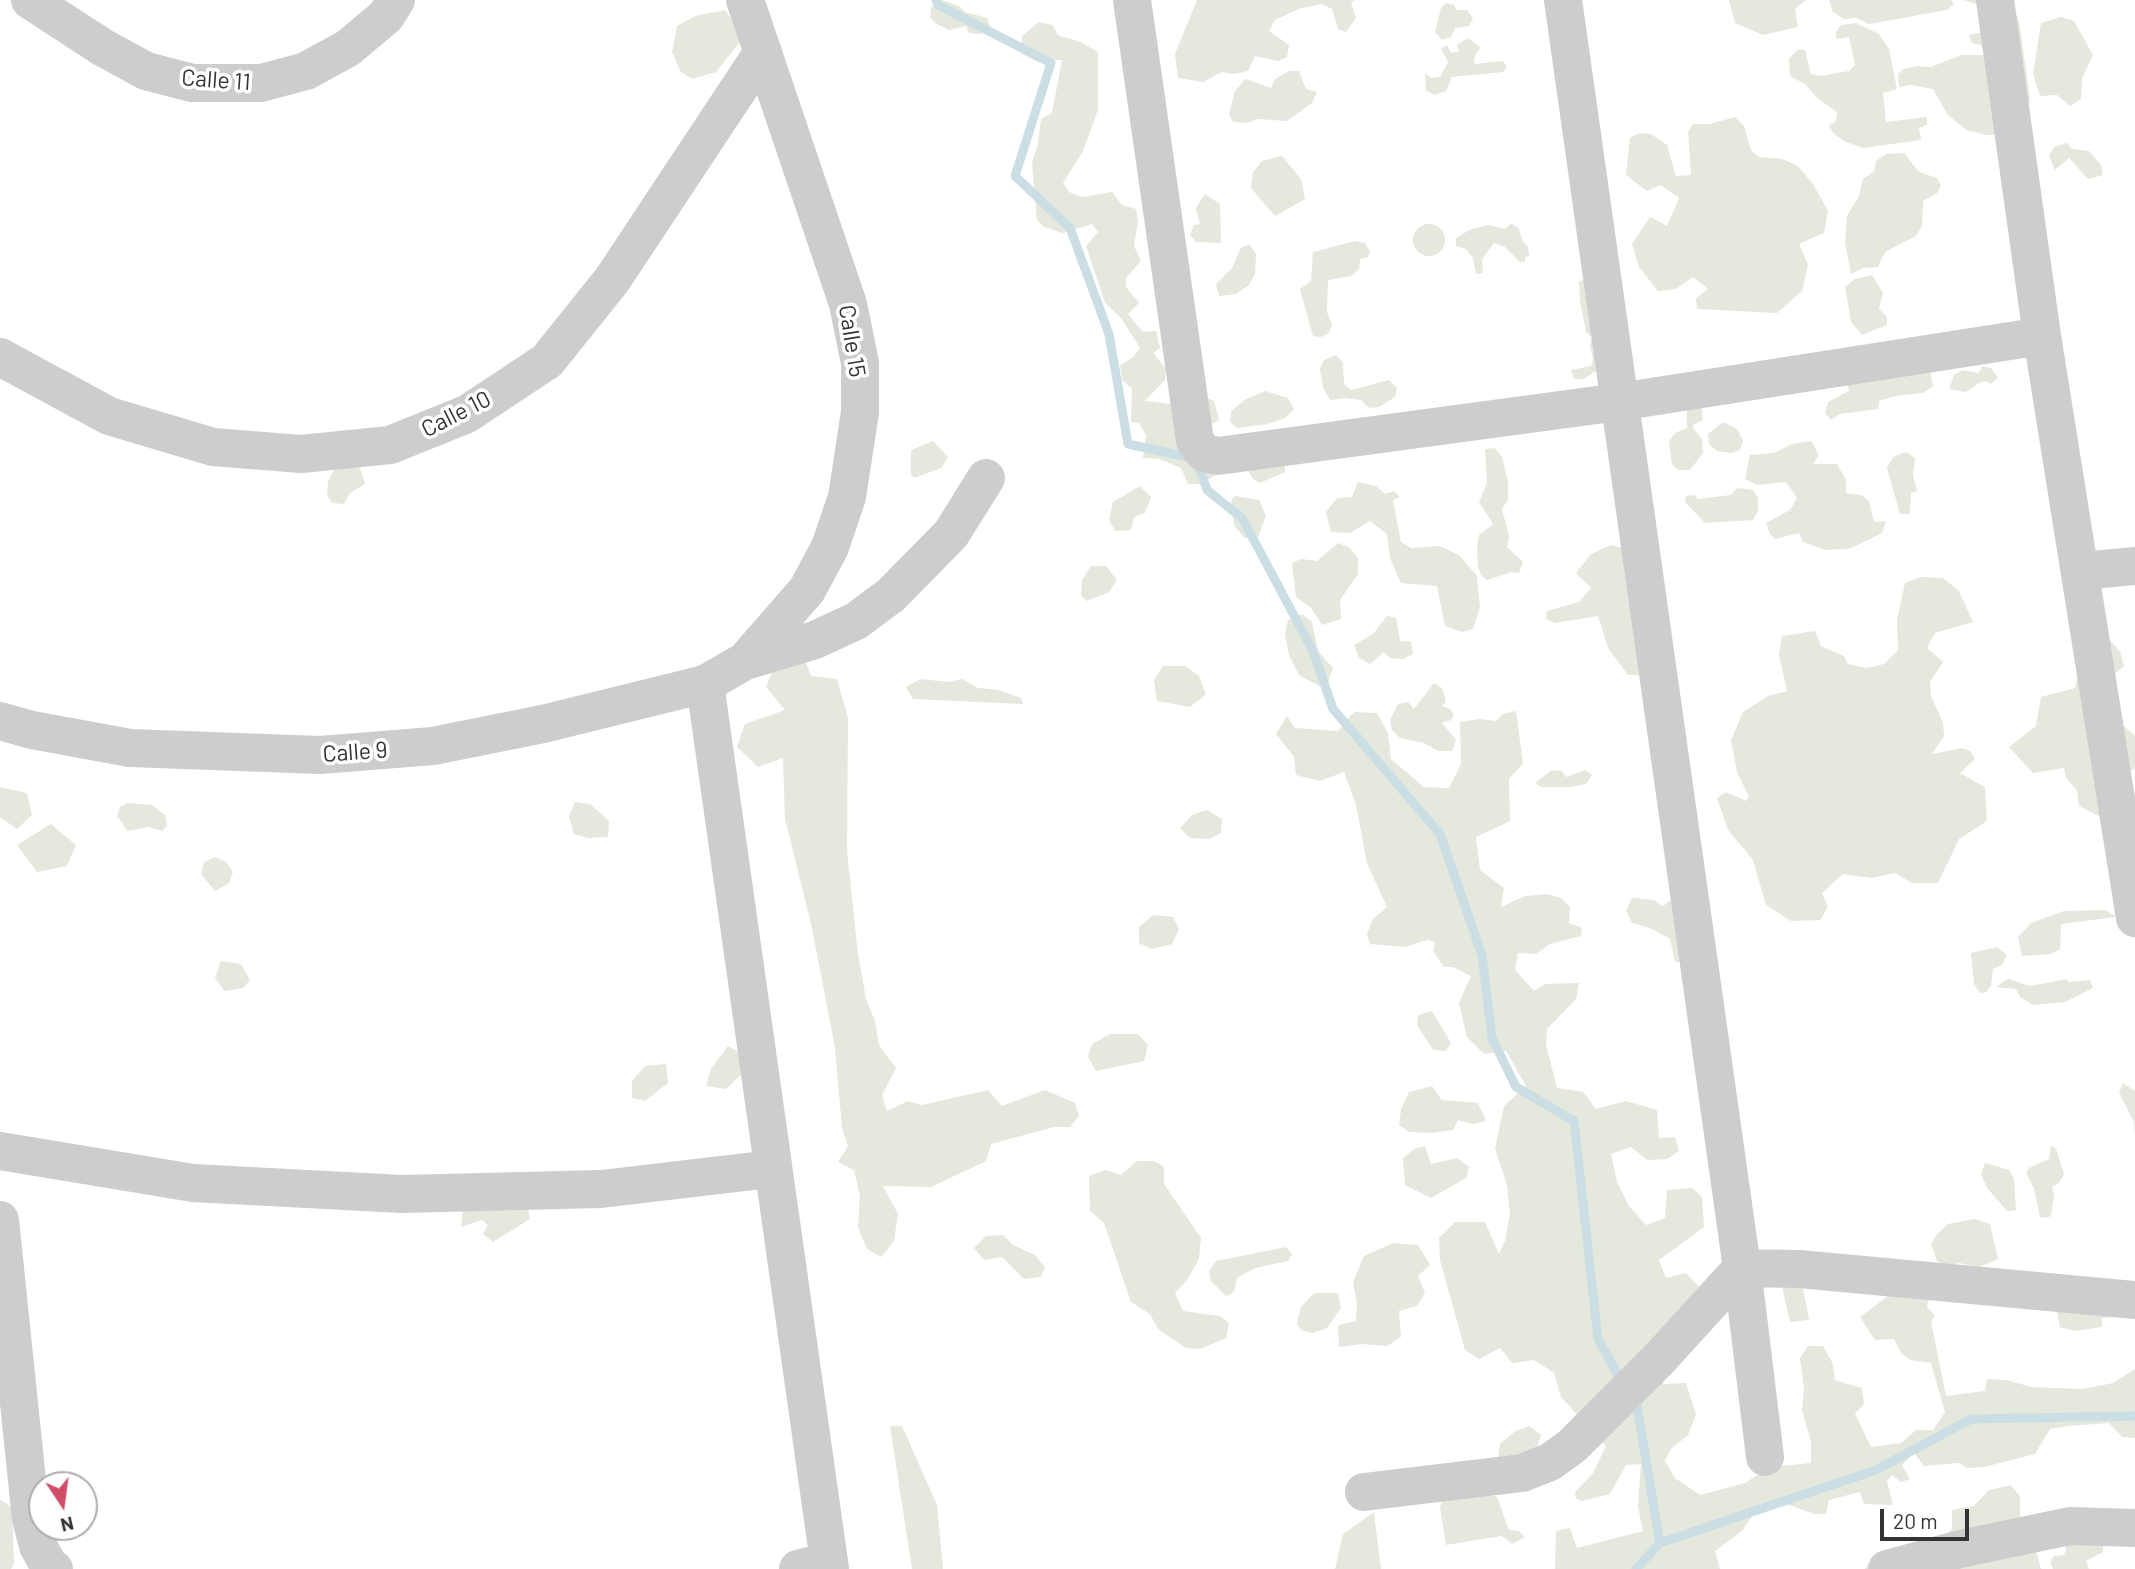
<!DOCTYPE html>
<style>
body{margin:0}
#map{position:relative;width:2135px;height:1569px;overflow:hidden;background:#fff;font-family:Barlow,sans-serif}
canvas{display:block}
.north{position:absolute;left:28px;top:1471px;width:70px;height:70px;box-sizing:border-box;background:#fff;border:2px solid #adadad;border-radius:50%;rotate:167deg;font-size:19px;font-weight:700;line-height:28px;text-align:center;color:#333}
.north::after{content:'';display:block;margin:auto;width:24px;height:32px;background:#d14d67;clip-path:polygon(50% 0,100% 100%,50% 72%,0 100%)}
.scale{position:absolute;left:1880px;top:1509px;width:89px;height:32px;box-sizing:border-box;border:4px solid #333;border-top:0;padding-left:9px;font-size:21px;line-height:24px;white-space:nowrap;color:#333;-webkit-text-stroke:5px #fff;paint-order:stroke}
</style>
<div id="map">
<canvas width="2135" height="1569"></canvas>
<div class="north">N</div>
<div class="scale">20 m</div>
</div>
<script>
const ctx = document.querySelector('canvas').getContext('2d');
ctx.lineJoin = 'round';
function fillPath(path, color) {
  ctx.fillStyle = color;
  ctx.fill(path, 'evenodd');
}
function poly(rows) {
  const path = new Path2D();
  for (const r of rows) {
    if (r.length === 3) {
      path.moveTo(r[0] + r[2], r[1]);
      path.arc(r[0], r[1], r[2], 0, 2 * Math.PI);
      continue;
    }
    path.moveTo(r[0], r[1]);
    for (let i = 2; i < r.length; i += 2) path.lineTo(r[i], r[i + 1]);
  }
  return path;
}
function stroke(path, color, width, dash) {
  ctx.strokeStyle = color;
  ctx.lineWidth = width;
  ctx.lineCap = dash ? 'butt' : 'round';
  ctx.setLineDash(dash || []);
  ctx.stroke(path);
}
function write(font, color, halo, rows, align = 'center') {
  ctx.font = font + ' Barlow,sans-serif';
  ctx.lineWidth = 7;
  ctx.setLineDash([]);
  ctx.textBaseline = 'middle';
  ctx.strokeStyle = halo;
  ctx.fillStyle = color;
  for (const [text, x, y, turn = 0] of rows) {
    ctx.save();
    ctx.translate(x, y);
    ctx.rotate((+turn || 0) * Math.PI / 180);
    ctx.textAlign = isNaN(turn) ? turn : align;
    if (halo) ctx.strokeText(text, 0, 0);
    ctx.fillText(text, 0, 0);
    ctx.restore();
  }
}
const green = poly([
 [942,0,959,6,965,12,987,18,990,26,983,34,977,34,969,33,966,26,949,30,935,23,930,17,931,7],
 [1197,0,1356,0,1351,2,1356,18,1346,32,1338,29,1332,9,1322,4,1301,8,1275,20,1269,31,1289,45,1287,57,1278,61,1255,56,1248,71,1234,74,1222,72,1203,82,1178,78,1175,54],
 [1729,0,1806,0,1795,9,1798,27,1763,35,1735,23],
 [1829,0,1951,0,1954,4,1947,10,1869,24,1856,18,1844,19,1833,12],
 [1963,0,2009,0,2019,21,2030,99,2027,113,2006,134,1986,135,1966,130,1947,114,1933,89,1911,85,1899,87,1898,74,1904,69,1917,66,1931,67,1961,55,1985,55,1981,45,1972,43,1969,35,1984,32,1987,14,1976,4],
 [1446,3,1454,5,1456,10,1467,10,1473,18,1469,26,1455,28,1451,37,1442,40,1435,32,1441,8],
 [725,10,744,37,716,72,692,79,681,72,672,52,677,26,695,16],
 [2061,17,2074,21,2093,55,2082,78,2081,99,2070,106,2057,95,2040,96,2033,74,2041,23],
 [1039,22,1052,25,1059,36,1078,41,1098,52,1098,110,1083,151,1063,183,1069,192,1082,197,1112,192,1122,205,1136,209,1138,221,1134,246,1141,261,1126,278,1126,287,1139,303,1128,314,1143,332,1156,331,1160,348,1153,353,1166,369,1165,380,1145,401,1171,404,1196,393,1214,401,1219,420,1206,427,1225,469,1201,484,1188,484,1181,468,1159,459,1143,458,1146,435,1139,423,1131,422,1132,389,1122,380,1120,365,1132,358,1140,348,1121,318,1105,303,1086,246,1098,232,1092,224,1063,233,1044,227,1037,220,1032,163,1038,144,1041,119,1052,113,1062,60,1036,61,1022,54,1022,36],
 [1856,23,1879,34,1889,49,1897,89,1883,93,1886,122,1927,117,1927,125,1919,128,1921,140,1863,148,1846,142,1834,134,1829,126,1836,121,1837,112,1818,99,1805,84,1790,76,1789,59,1798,49,1805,50,1811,74,1821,76,1849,71,1855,65,1849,37,1836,39,1836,32,1841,25],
 [1468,38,1481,48,1475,55,1474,64,1503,61,1507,67,1503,72,1452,77,1446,91,1435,95,1426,91,1425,73,1431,78,1440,77,1448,62,1441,48,1447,45,1451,53,1459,51,1457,45],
 [1289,71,1299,71,1306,89,1317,92,1312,103,1287,121,1258,119,1247,123,1233,122,1229,114,1235,91,1245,79,1271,88,1275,79],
 [1735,117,1744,126,1751,150,1759,157,1782,159,1798,166,1813,184,1828,211,1824,233,1799,244,1808,265,1802,291,1777,313,1697,309,1696,298,1708,289,1693,277,1676,289,1658,291,1639,267,1632,244,1650,217,1667,226,1679,198,1661,185,1647,191,1626,175,1630,138,1639,133,1651,134,1667,145,1676,176,1691,175,1688,132,1693,124,1710,124],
 [2067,143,2072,149,2089,151,2101,165,2103,175,2088,179,2069,158,2055,170,2049,156,2054,147],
 [1904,153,1919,172,1937,178,1941,186,1937,193,1923,201,1922,226,1916,236,1885,252,1878,267,1863,268,1851,274,1845,243,1847,216,1859,196,1863,179,1874,171,1876,161,1886,154],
 [1282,156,1301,179,1305,199,1275,216,1251,188,1253,172,1262,161],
 [1205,194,1220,204,1221,243,1196,242,1190,235,1194,225,1200,224,1196,208],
 [1511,223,1519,229,1522,240,1528,247,1529,256,1525,257,1525,262,1520,262,1505,247,1494,243,1482,259,1483,273,1476,274,1473,258,1466,249,1456,246,1456,238,1471,229,1489,225,1505,229],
 [1429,240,16],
 [1355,241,1365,243,1370,252,1368,257,1360,259,1359,269,1351,276,1328,280,1327,312,1332,325,1329,333,1321,337,1313,336,1300,289,1311,281,1313,252],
 [1249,244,1256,254,1255,274,1249,285,1236,294,1219,296,1216,284,1232,268,1241,248],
 [1872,275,1883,293,1879,309,1887,317,1887,325,1862,335,1851,322,1845,287,1855,279],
 [1584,280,1609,368,1594,372,1584,379,1574,379,1571,370,1591,366,1593,360,1590,346,1592,337,1586,332,1580,301,1579,281],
 [1336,355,1343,363,1344,384,1351,390,1389,380,1397,388,1395,397,1379,407,1369,408,1361,400,1345,398,1330,400,1323,388,1320,369,1324,360],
 [1982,366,1991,368,1998,378,1991,384,1986,381,1979,383,1966,392,1949,389,1954,375,1962,370,1979,373],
 [1930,372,1933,386,1923,393,1895,396,1879,401,1878,409,1840,414,1831,420,1825,413,1828,402,1849,391,1846,375],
 [1265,391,1288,398,1294,409,1285,418,1268,424,1237,428,1230,422,1231,411,1246,399],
 [1701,407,1703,420,1693,425,1693,428,1702,439,1703,453,1690,470,1678,470,1672,464,1669,441,1675,433,1687,428,1687,409],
 [1723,422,1737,429,1743,441,1740,450,1731,453,1717,451,1709,444,1708,434],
 [933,441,948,457,941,468,914,478,911,474,911,450],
 [1811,441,1819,455,1813,464,1837,464,1846,480,1846,493,1861,495,1869,501,1874,522,1886,521,1882,533,1849,549,1825,550,1803,542,1799,533,1775,539,1770,534,1766,523,1790,510,1797,498,1786,482,1757,485,1745,479,1750,455,1774,453,1792,444],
 [1495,448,1502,457,1508,481,1508,500,1502,509,1509,536,1507,547,1523,562,1519,573,1511,572,1487,580,1481,575,1478,567,1477,546,1479,535,1493,524,1479,502,1487,483,1485,449],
 [1906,452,1915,458,1913,475,1917,491,1911,493,1910,514,1900,514,1887,468,1893,457],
 [349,458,360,468,365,484,350,493,344,504,332,503,327,495,328,482,335,467],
 [1284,460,1285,472,1260,483,1253,479,1247,469],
 [1358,482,1376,486,1385,494,1394,491,1400,497,1393,500,1401,542,1411,548,1440,546,1459,555,1477,576,1480,607,1473,629,1462,632,1445,626,1437,586,1401,583,1390,558,1387,534,1370,521,1350,533,1331,532,1326,512,1337,498,1352,497],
 [1140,486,1151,497,1145,513,1134,517,1131,530,1115,531,1109,520,1113,502],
 [1737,488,1753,490,1758,498,1758,511,1753,520,1705,523,1685,502,1686,496,1695,495,1698,499,1731,495],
 [1235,496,1259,500,1266,516,1258,537,1245,538,1234,526,1231,500],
 [1338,543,1349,547,1358,558,1358,574,1340,600,1341,619,1322,625,1311,608,1296,597,1292,563,1301,559,1317,561],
 [1611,545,1626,549,1640,675,1628,675,1608,648,1598,616,1555,623,1546,619,1547,611,1579,602,1591,588,1576,573,1591,554],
 [1091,566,1106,566,1117,580,1109,592,1087,601,1081,596,1082,580],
 [1921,577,1943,578,1959,591,1973,622,1935,633,1927,648,1943,662,1930,682,1931,696,1943,723,1944,736,1932,754,1962,748,1970,751,1975,759,1960,773,1985,787,1987,821,1959,839,1938,883,1912,883,1895,873,1871,878,1843,874,1822,893,1828,907,1820,920,1791,921,1766,905,1753,860,1728,830,1717,798,1726,792,1746,801,1749,797,1737,772,1731,740,1743,712,1768,696,1787,691,1779,655,1782,636,1815,631,1821,646,1844,656,1848,664,1867,668,1884,664,1898,650,1897,620,1905,583],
 [1302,614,1312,622,1318,651,1333,668,1328,682,1319,686,1299,675,1289,655,1285,634,1288,620],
 [1387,616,1396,618,1400,641,1411,642,1413,654,1403,659,1390,658,1384,652,1370,664,1359,658,1354,645,1373,634],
 [2104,633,2120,652,2124,666,2109,678,2114,726,2124,726,2135,736,2135,765,2134,769,2124,774,2101,817,2079,806,2077,790,2066,778,2064,768,2033,773,2009,747,2036,726,2041,697,2075,688,2078,674],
 [778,657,804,657,811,676,837,679,848,718,847,851,858,954,866,999,875,1021,879,1045,896,1068,882,1095,887,1111,908,1101,922,1105,988,1090,1002,1106,1045,1090,1075,1103,1079,1116,1070,1127,1054,1127,991,1144,986,1161,931,1187,883,1186,898,1214,894,1241,881,1257,867,1249,858,1227,860,1196,854,1170,838,1162,848,1146,842,1128,835,1048,812,928,785,819,783,758,758,767,737,747,745,724,785,710,766,687],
 [1163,666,1185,666,1199,676,1206,694,1190,707,1157,701,1154,680],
 [921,679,948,682,962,679,978,688,999,690,1021,698,1023,704,913,699,906,687],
 [1434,683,1442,688,1446,702,1442,706,1450,709,1454,714,1451,720,1442,723,1456,740,1452,751,1438,751,1424,743,1400,738,1392,730,1390,720,1398,704,1408,702,1414,709],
 [1516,711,1523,764,1509,779,1510,821,1476,837,1480,870,1504,888,1501,907,1525,896,1547,894,1561,898,1570,907,1569,923,1582,928,1581,936,1550,944,1536,954,1518,953,1515,970,1534,991,1545,984,1579,983,1576,999,1547,1029,1546,1045,1557,1088,1583,1092,1596,1109,1626,1101,1657,1110,1659,1138,1675,1137,1679,1151,1667,1159,1647,1160,1631,1147,1611,1154,1617,1182,1629,1206,1646,1225,1665,1218,1667,1190,1692,1188,1702,1197,1704,1227,1659,1260,1666,1278,1686,1273,1702,1290,1654,1369,1664,1384,1686,1383,1696,1414,1688,1435,1671,1449,1665,1461,1675,1478,1700,1495,1745,1483,1770,1467,1811,1463,1811,1442,1802,1410,1804,1389,1800,1358,1808,1346,1823,1346,1833,1364,1835,1380,1862,1388,1864,1404,1855,1414,1871,1447,1901,1443,1916,1430,1933,1430,1945,1412,1931,1363,1910,1360,1901,1353,1894,1339,1875,1340,1860,1317,1896,1290,1929,1299,1927,1307,1935,1315,1931,1322,1946,1396,1985,1391,1987,1379,2006,1380,2032,1387,2083,1389,2113,1383,2135,1369,2135,1438,2122,1437,2109,1423,2068,1426,2050,1429,2035,1454,1984,1467,1967,1468,1959,1463,1924,1466,1914,1453,1902,1465,1910,1479,1901,1482,1892,1475,1887,1481,1893,1505,1864,1504,1860,1492,1829,1500,1826,1514,1814,1514,1789,1505,1760,1504,1742,1531,1715,1551,1720,1569,1555,1569,1556,1531,1570,1528,1577,1548,1643,1531,1638,1507,1641,1464,1626,1465,1610,1494,1582,1501,1576,1498,1575,1492,1593,1473,1606,1446,1561,1397,1554,1373,1534,1360,1512,1363,1500,1348,1479,1359,1465,1350,1440,1260,1439,1238,1455,1222,1485,1222,1499,1254,1505,1241,1510,1214,1507,1185,1495,1148,1504,1106,1526,1086,1506,1051,1484,1054,1467,1037,1459,1003,1471,976,1453,967,1444,967,1433,951,1435,942,1427,940,1405,947,1370,944,1367,934,1373,919,1387,907,1367,863,1356,805,1344,772,1320,781,1296,775,1294,757,1276,734,1287,716,1295,728,1338,731,1354,712,1377,713,1388,733,1391,759,1424,787,1449,788,1461,764,1460,722,1479,719,1496,721,1503,714],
 [1552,770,1562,771,1566,777,1585,770,1592,775,1586,784,1571,787,1541,787,1535,783],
 [0,787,27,793,32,815,17,829,0,817],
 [575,802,590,804,609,821,608,837,588,838,574,834,569,816],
 [128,803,152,805,165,815,167,826,162,831,148,827,128,831,117,816,120,807],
 [1207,810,1222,819,1221,833,1209,839,1190,838,1180,828,1192,815],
 [51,824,76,845,67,866,37,872,17,845],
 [215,857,226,862,233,872,229,883,215,891,201,874,204,862],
 [1632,898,1654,900,1662,906,1670,901,1682,903,1692,961,1675,962,1670,939,1650,928,1632,923,1626,911],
 [2106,910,2116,917,2061,924,2060,949,2050,954,2022,956,2018,937,2031,923,2064,911],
 [1153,915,1173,917,1179,929,1172,944,1152,949,1139,943,1139,927],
 [1997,947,2007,955,2002,965,1993,969,1991,986,1986,992,1980,993,1974,984,1971,953],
 [221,961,241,964,250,980,243,988,225,991,215,978],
 [2008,979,2030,986,2067,979,2068,982,2090,980,2093,988,2065,1002,2033,1005,2020,997,2016,989,1996,987],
 [1432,1011,1451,1043,1446,1051,1433,1050,1417,1025,1418,1015],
 [1110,1034,1138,1034,1148,1045,1144,1061,1096,1071,1088,1057,1092,1044],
 [728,1046,744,1055,747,1069,726,1089,706,1086,711,1069],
 [666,1064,668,1083,645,1101,632,1098,632,1081,645,1066],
 [2123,1083,2135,1091,2135,1137,2134,1122,2119,1093],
 [1432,1086,1442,1100,1478,1103,1486,1121,1474,1124,1458,1120,1453,1130,1431,1133,1409,1132,1399,1125,1401,1109,1409,1092],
 [2051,1145,2056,1149,2064,1174,2059,1183,2052,1187,2054,1195,2051,1216,2046,1218,2040,1217,2034,1188,2026,1173,2029,1168,2049,1159],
 [1425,1146,1431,1164,1457,1158,1469,1167,1466,1178,1431,1198,1405,1185,1403,1158,1414,1149],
 [1137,1161,1154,1161,1164,1167,1164,1184,1201,1238,1199,1259,1187,1280,1175,1293,1183,1311,1220,1316,1229,1323,1226,1338,1200,1349,1186,1348,1158,1329,1150,1314,1131,1302,1104,1223,1090,1211,1089,1176,1106,1170,1121,1175],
 [1985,1163,2009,1170,2014,1179,2016,1210,2007,1211,1987,1188,1981,1174],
 [464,1202,528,1207,530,1219,493,1242,483,1234,488,1225,482,1220,461,1227],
 [1975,1219,1990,1224,1998,1259,1979,1267,1959,1263,1947,1267,1937,1261,1931,1244,1937,1234,1948,1224],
 [1003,1235,1013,1245,1035,1255,1045,1267,1041,1277,1024,1279,1002,1257,984,1260,974,1248,986,1236],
 [1393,1243,1418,1245,1430,1265,1418,1276,1425,1293,1417,1306,1399,1311,1401,1337,1387,1346,1362,1344,1339,1347,1338,1325,1356,1321,1357,1304,1353,1282,1364,1256],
 [1286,1247,1292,1254,1288,1261,1255,1268,1237,1278,1234,1292,1226,1296,1211,1281,1209,1271,1216,1261],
 [1782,1287,1803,1288,1809,1320,1790,1322],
 [1314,1293,1338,1293,1341,1308,1327,1328,1312,1333,1301,1330,1297,1323,1301,1307],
 [2057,1311,2114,1317,2102,1318,2102,1327,2075,1331,2060,1327],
 [890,1426,902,1426,937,1505,943,1569,912,1569],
 [1529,1426,1541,1435,1536,1449,1529,1455,1498,1458,1500,1444,1514,1432],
 [2011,1485,2020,1496,2020,1516,2029,1522,2041,1569,1865,1569,1869,1563,1946,1536,1952,1529,1952,1510,1974,1506,1989,1490],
 [1445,1490,1478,1492,1497,1497,1509,1530,1519,1531,1525,1537,1512,1544,1502,1536,1446,1545,1440,1507],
 [0,1500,12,1507,14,1563,11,1569,0,1569],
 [1374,1512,1381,1569,1335,1569,1343,1534],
 [2065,1537,2103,1540,2103,1552,2086,1561,2089,1569,2053,1569,2050,1562,2054,1556,2064,1555,2066,1550]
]);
const stream = poly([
 [936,0,938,5,1051,63,1015,176,1070,228,1109,334,1128,444,1196,459,1207,490,1242,518,1313,651,1333,709,1440,834,1482,955,1492,1038,1516,1087,1574,1121,1598,1339,1621,1380],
 [1637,1407,1660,1543],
 [1636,1569,1660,1543,1876,1470,1971,1419,2135,1416]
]);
const minor = poly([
 [30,0,102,47,146,71,192,83,261,83,306,71,348,48,386,16,396,0],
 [1132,0,1195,441,1204,453,1218,456,1619,402,2042,336],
 [1563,0,1742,1268,1765,1457],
 [1995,0,2042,336,2135,918],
 [0,357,109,416,213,447,301,454,390,445,467,414,547,361,612,280,763,52],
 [2081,571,2135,566],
 [745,661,815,640,856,621,891,595,951,534,986,478],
 [705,684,830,1569],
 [0,721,32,730,130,748,320,755,433,746,543,724,705,684,745,661,807,590,830,547,847,497,860,412,860,363,848,304,745,0],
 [0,1151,193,1183,402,1194,601,1189,771,1169],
 [0,1220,31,1519,38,1546,49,1566,54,1569],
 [1364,1492,1522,1473,1550,1462,1572,1446,1660,1358,1742,1268,1799,1269,2135,1300],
 [798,1569,829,1561],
 [1887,1569,1960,1549,2070,1526,2135,1528]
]);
const streetNames = [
 ["Calle 11",216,80,4],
 ["Calle 15",852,341,81],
 ["Calle 10",456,414,-27],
 ["Calle 9",355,752,-4]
];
fillPath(green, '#e4e8dd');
stroke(stream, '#cadee4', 9);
stroke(minor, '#cdcdcd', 38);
write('23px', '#333', '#fff', streetNames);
</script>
